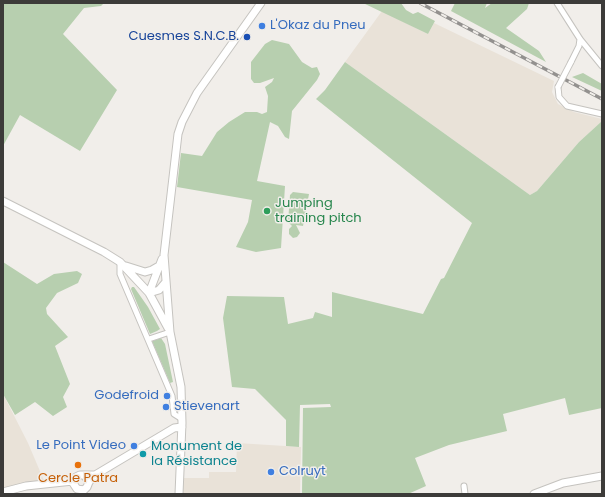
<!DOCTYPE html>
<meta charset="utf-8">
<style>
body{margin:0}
#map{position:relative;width:605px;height:497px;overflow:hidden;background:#f1eeea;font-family:Poppins,sans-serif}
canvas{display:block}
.frame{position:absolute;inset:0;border:4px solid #3c3b39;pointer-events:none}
</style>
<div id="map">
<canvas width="605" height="497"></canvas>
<div class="frame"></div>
</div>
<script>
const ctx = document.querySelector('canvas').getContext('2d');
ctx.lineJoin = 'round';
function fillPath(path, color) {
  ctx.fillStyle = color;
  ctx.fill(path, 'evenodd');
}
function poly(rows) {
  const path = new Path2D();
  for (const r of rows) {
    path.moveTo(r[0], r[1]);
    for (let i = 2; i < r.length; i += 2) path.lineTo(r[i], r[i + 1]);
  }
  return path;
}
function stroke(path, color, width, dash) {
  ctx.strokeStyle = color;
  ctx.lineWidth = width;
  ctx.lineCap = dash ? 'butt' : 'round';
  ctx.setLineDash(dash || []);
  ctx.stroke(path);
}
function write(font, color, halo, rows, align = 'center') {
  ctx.font = font + ' Poppins,sans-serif';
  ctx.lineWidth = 3;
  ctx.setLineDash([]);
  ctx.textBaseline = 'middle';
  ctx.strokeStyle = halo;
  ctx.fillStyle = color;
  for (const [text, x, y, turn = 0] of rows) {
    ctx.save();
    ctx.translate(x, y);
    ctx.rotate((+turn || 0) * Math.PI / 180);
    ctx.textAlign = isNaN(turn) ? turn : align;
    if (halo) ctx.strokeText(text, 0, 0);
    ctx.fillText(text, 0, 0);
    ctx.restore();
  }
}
const built = poly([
 [382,11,428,34,434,23,554,81,552,92,558,104,574,112,602,119,602,121,579,142,537,191,530,195,345,62],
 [3,394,28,443,45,483,3,492],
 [237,443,301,447,300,494,179,494,180,478,209,478,209,472,236,472]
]);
const green = poly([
 [3,3,104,3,101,6,84,8,63,34,117,90,80,151,20,115,3,146],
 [363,3,401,3,406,10,413,14,418,12,435,21,428,34],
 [455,3,487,3,485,8,492,3,529,3,527,9,506,28,539,51,546,62,451,11],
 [272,40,289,44,302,62,312,68,317,67,320,74,317,80,292,111,289,139,285,137,278,126,270,122,257,181,285,186,281,248,256,252,236,247,248,222,252,200,177,187,181,153,202,156,217,132,229,122,245,112,257,112,262,114,267,112,268,96,265,87,272,82,274,78,260,83,254,83,251,79,251,62,265,44],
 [345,62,530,195,537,191,579,142,602,121,602,408,569,415,565,398,503,414,507,431,449,445,415,458,426,486,408,494,302,494,303,408,331,407,330,404,300,405,299,447,286,446,286,420,255,389,232,387,223,318,227,296,284,297,288,324,313,318,315,312,332,317,332,292,423,314,441,279,444,278,472,223,316,99,325,90],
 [583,73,602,84,602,91,572,77],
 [293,192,309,194,303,226,296,225,300,233,297,237,293,238,289,234,289,229,292,226,288,222,290,195],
 [3,262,37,284,54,274,77,271,82,274,78,283,57,293,46,308,47,314,68,337,55,346,70,384,63,397,67,407,53,416,35,402,15,415,3,394],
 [132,287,134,287,148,307,160,329,157,331,150,334,131,289],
 [161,338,165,344,173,382,170,383,152,341]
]);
const street = poly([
 [557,3,580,39,602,66],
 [571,62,579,46,580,39],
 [558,87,559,97,567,106,602,114],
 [120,262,120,274,172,396,174,414,182,419],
 [149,339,170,332],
 [464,486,465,494]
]);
const secondary = poly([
 [3,201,104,252,120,262,149,293,168,328],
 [126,266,145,272,152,270,159,266],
 [149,293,162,259],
 [149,293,159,290,165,283],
 [85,476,89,482,87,487,84,490,77,489,73,483,76,477,80,475,95,475],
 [89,482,95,475,174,428,182,427],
 [3,492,26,486,73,481],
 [179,494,182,423,181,387,170,332,164,255,178,134,182,122,197,93,261,3],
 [534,494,563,483,602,476]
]);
const rail = poly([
 [420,3,602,99]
]);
const streetBridge = poly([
 [558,87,571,62]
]);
const markers = [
 [262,26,4,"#3f7fe0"],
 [247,37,4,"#1a4fb4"],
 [267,211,4,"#2e9e5b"],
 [167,396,4,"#3f7fe0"],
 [166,407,4,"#3f7fe0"],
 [134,446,4,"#3f7fe0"],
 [143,454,4,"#0f9aa8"],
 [78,465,4,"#e8710a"],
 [271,472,4,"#3f7fe0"]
];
const shopNames = [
 ["L'Okaz du Pneu",270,26],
 ["Godefroid",159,396,"right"],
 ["Stievenart",174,407],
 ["Le Point Video",126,446,"right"],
 ["Colruyt",279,472]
];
const transitNames = [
 ["Cuesmes S.N.C.B.",239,37]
];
const leisureNames = [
 ["Jumping",275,204],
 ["training pitch",275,219]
];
const cultureNames = [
 ["Monument de",151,447],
 ["la Résistance",151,462]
];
const foodNames = [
 ["Cercle Patra",78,479]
];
fillPath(built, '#e9e2d8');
fillPath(green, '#b7cfaf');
stroke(street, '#c5c3bf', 7);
stroke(secondary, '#c5c3bf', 9);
stroke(street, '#fff', 5);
stroke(secondary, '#fff', 7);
stroke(rail, '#93918f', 3.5);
stroke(rail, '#f1eeea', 2, [6]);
stroke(streetBridge, '#c5c3bf', 7, []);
stroke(streetBridge, '#fff', 5);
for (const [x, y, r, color] of markers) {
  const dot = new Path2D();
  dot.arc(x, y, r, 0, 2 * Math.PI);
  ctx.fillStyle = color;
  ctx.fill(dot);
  stroke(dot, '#f1eeea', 1.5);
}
write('13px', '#366cbe', '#f1eeea', shopNames, 'left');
write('13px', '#164399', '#f1eeea', transitNames, 'right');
write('13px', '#27864d', '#f1eeea', leisureNames, 'left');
write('13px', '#0d838f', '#f1eeea', cultureNames, 'left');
write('13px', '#c56008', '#f1eeea', foodNames);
</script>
